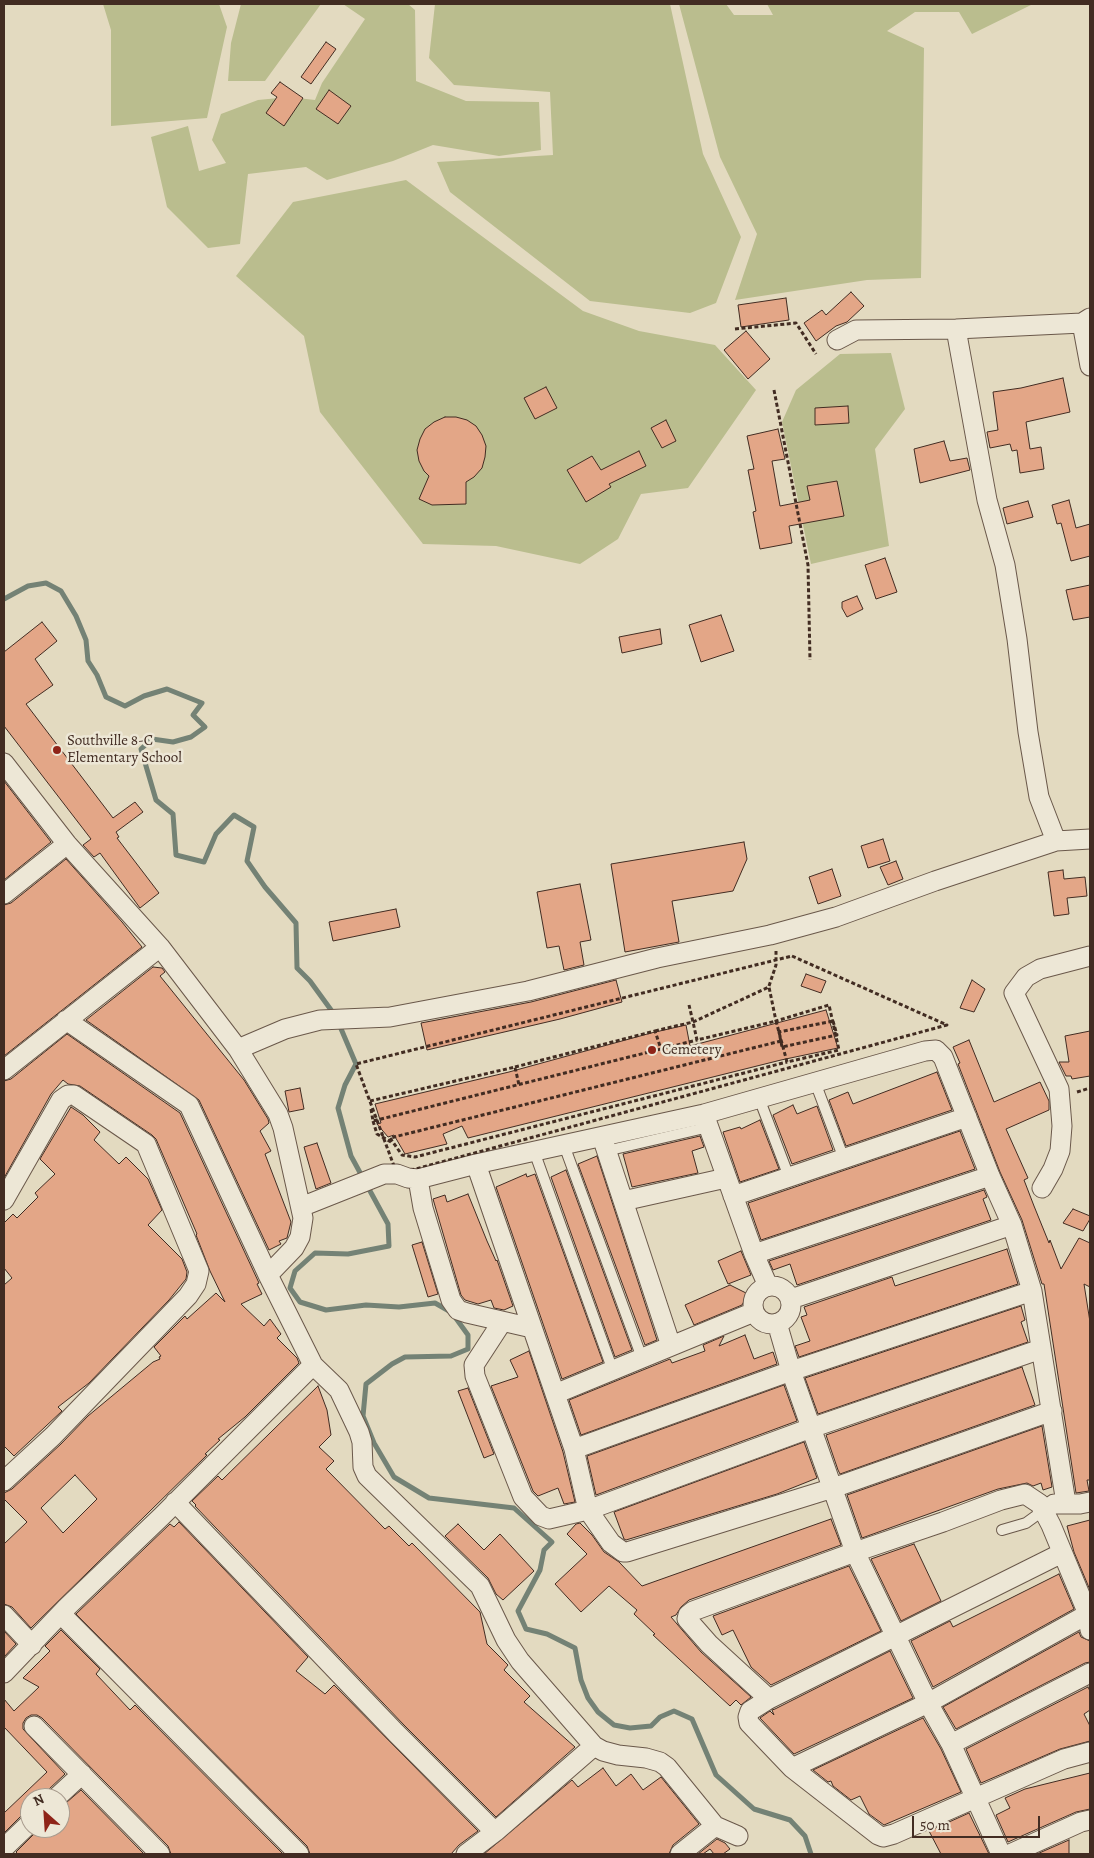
<!DOCTYPE html>
<style>
body{margin:0}
#map{position:relative;width:1094px;height:1858px;overflow:hidden;background:#e3dac0;font-family:Alegreya,serif}
canvas{display:block}
.frame{position:absolute;inset:0;border:5px solid #422c22;pointer-events:none}
.north{position:absolute;left:20px;top:1788px;width:50px;height:50px;box-sizing:border-box;background:#ede7d6;border:1px solid #a99c8e;border-radius:50%;rotate:334deg;font-size:14px;font-weight:700;line-height:20px;text-align:center;color:#422c22}
.north::after{content:'';display:block;margin:auto;width:18px;height:22px;background:#8f2418;clip-path:polygon(50% 0,100% 100%,50% 72%,0 100%)}
.scale{position:absolute;left:912px;top:1816px;width:128px;height:22px;box-sizing:border-box;border:2px solid #422c22;border-top:0;padding-left:6px;font-size:15px;line-height:18px;white-space:nowrap;color:#422c22;-webkit-text-stroke:4px #ede7d6;paint-order:stroke}
</style>
<div id="map">
<canvas width="1094" height="1858"></canvas>
<div class="frame"></div>
<div class="north">N</div>
<div class="scale">50 m</div>
</div>
<script>
const ctx = document.querySelector('canvas').getContext('2d');
ctx.lineJoin = 'round';
function fillPath(path, color) {
  ctx.fillStyle = color;
  ctx.fill(path, 'evenodd');
}
function poly(rows) {
  const path = new Path2D();
  for (const r of rows) {
    if (r.length === 3) {
      path.moveTo(r[0] + r[2], r[1]);
      path.arc(r[0], r[1], r[2], 0, 2 * Math.PI);
      continue;
    }
    path.moveTo(r[0], r[1]);
    for (let i = 2; i < r.length; i += 2) path.lineTo(r[i], r[i + 1]);
  }
  return path;
}
function stroke(path, color, width, dash) {
  ctx.strokeStyle = color;
  ctx.lineWidth = width;
  ctx.lineCap = dash ? 'butt' : 'round';
  ctx.setLineDash(dash || []);
  ctx.stroke(path);
}
function write(font, color, halo, rows, align = 'center') {
  ctx.font = font + ' Alegreya,serif';
  ctx.lineWidth = 5;
  ctx.setLineDash([]);
  ctx.textBaseline = 'middle';
  ctx.strokeStyle = halo;
  ctx.fillStyle = color;
  for (const [text, x, y, turn = 0] of rows) {
    ctx.save();
    ctx.translate(x, y);
    ctx.rotate((+turn || 0) * Math.PI / 180);
    ctx.textAlign = isNaN(turn) ? turn : align;
    if (halo) ctx.strokeText(text, 0, 0);
    ctx.fillText(text, 0, 0);
    ctx.restore();
  }
}
const green = poly([
 [103,4,219,4,227,27,207,118,111,126,111,30],
 [241,4,321,4,265,81,228,81,231,43],
 [343,4,408,4,415,10,416,81,466,101,539,102,541,150,499,156,433,145,393,161,327,180,306,167,248,174,240,244,208,248,167,207,151,137,188,126,199,171,226,163,212,140,221,114,258,100,289,97,315,100,322,83,365,19],
 [435,4,670,4,703,154,741,237,716,303,690,313,590,301,450,192,437,162,553,155,550,92,454,85,429,58],
 [679,4,726,4,734,15,773,15,767,4,1033,4,972,34,959,12,915,12,887,31,924,48,921,278,867,280,735,300,757,234,720,157],
 [406,180,583,311,639,331,715,345,756,390,688,488,641,494,618,539,580,564,496,546,423,544,320,412,304,336,236,276,293,202],
 [891,353,905,409,875,449,889,546,811,564,782,422,796,390,840,354]
]);
const stream = poly([
 [4,599,28,586,46,583,61,591,76,616,86,640,88,661,97,675,106,697,125,706,144,696,167,689,202,703,193,715,205,727,191,737,173,742,152,739,141,749,156,800,173,814,176,855,204,862,216,834,234,815,254,827,247,861,265,887,296,923,297,968,310,981,334,1014],
 [339,1024,356,1064,345,1085,338,1108,351,1156,388,1224,389,1246,348,1254,315,1253,295,1271,290,1288,300,1302,326,1310,366,1305,399,1307,435,1303,449,1311],
 [455,1317,468,1335,468,1349,451,1356,405,1357,392,1364,366,1384,363,1416,374,1443,394,1477,429,1498,514,1508,552,1542,544,1550,540,1570,518,1611,526,1629,547,1634,575,1648,581,1680,588,1698,598,1712,614,1725,630,1728,651,1726,660,1717,674,1711,692,1719,716,1775,754,1809,790,1820,805,1836,811,1854]
]);
const building = poly([
 [326,42,336,49,311,84,301,77,326,42],
 [280,82,303,98,284,126,266,113,277,97,271,93,280,82],
 [329,90,351,106,338,124,316,109,329,90],
 [851,292,864,306,847,322,836,326,816,341,804,323,822,310,826,315,851,292],
 [786,298,789,320,741,327,738,305,786,298],
 [746,331,770,359,748,379,724,350,746,331],
 [1063,378,1070,412,1026,422,1030,449,1041,447,1044,469,1020,473,1017,450,1012,451,1010,444,990,448,987,432,998,430,993,392,1021,388,1063,378],
 [546,387,557,408,535,419,524,398,546,387],
 [848,406,849,423,815,425,815,408,848,406],
 [445,417,456,417,467,420,476,426,482,435,486,446,485,457,482,468,474,477,466,482,466,504,432,505,419,499,429,476,424,471,419,461,417,450,420,439,425,429,434,422,445,417],
 [666,420,676,441,662,448,651,428,666,420],
 [778,429,785,459,772,461,780,506,810,500,807,486,837,481,844,516,789,526,792,543,760,549,753,512,756,511,748,470,754,469,747,436,778,429],
 [944,441,950,461,967,458,970,470,920,483,914,449,944,441],
 [639,451,646,466,609,484,611,487,586,502,567,470,592,456,601,470,639,451],
 [1069,500,1076,528,1090,524,1090,556,1071,561,1061,523,1057,524,1052,505,1069,500],
 [1028,501,1033,517,1007,524,1003,508,1028,501],
 [885,558,897,592,876,599,865,565,885,558],
 [1090,585,1090,617,1073,620,1066,590,1090,585],
 [857,596,863,609,847,617,842,608,842,602,857,596],
 [721,615,734,651,701,662,689,625,721,615],
 [42,622,57,641,35,659,53,685,26,704,113,818,135,802,143,812,116,832,119,837,117,838,159,893,140,908,100,853,94,857,83,845,91,839,4,726,4,652,42,622],
 [660,629,662,644,622,653,619,637,660,629],
 [4,781,51,842,4,880,4,781],
 [883,839,890,861,868,868,861,846,883,839],
 [744,842,747,859,733,891,672,901,679,942,625,952,611,864,744,842],
 [66,859,122,922,142,947,4,1056,4,905,11,903,66,859],
 [896,861,903,879,888,885,880,867,896,861],
 [832,869,841,896,818,904,809,877,832,869],
 [1063,870,1064,879,1085,877,1087,896,1067,898,1069,914,1054,916,1048,872,1063,870],
 [580,884,591,940,580,942,584,965,564,970,559,946,547,948,537,892,580,884],
 [396,909,400,927,333,941,329,922,396,909],
 [153,967,162,968,165,972,160,976,244,1080,268,1119,269,1123,260,1131,271,1151,265,1154,291,1222,287,1238,279,1241,281,1244,269,1250,199,1100,86,1020,153,967],
 [806,974,826,981,821,993,801,986,806,974],
 [616,980,622,1002,560,1019,427,1050,421,1023,531,1002,616,980],
 [972,980,985,989,974,1012,960,1008,972,980],
 [826,1010,838,1048,781,1060,468,1138,462,1126,443,1134,447,1144,405,1154,394,1135,388,1137,377,1124,381,1123,375,1104,509,1072,651,1033,686,1025,690,1046,826,1010],
 [1090,1031,1090,1076,1072,1079,1071,1076,1066,1076,1059,1062,1069,1062,1065,1036,1090,1031],
 [67,1034,180,1113,259,1283,257,1284,262,1294,241,1304,264,1326,270,1319,281,1334,277,1338,297,1358,299,1363,245,1417,218,1439,220,1440,205,1454,207,1455,31,1628,12,1607,4,1604,4,1544,27,1522,4,1499,4,1493,12,1489,61,1444,88,1416,153,1362,160,1359,159,1357,161,1356,154,1347,185,1316,187,1319,216,1293,225,1302,210,1271,196,1235,197,1234,156,1139,152,1135,80,1086,68,1084,63,1080,51,1094,4,1178,4,1081,11,1079,67,1034],
 [75,1475,97,1499,63,1533,41,1508,75,1475],
 [969,1040,994,1102,1040,1082,1049,1101,1049,1110,1006,1129,1028,1178,1024,1180,1034,1206,1049,1243,1050,1240,1061,1269,1079,1238,1090,1243,1090,1287,1084,1284,1090,1322,1090,1480,1087,1480,1089,1491,1076,1493,1044,1284,1042,1284,1022,1220,1000,1172,958,1064,960,1063,953,1047,969,1040],
 [937,1072,952,1110,846,1146,829,1100,848,1092,853,1104,937,1072],
 [300,1088,304,1109,289,1112,285,1091,300,1088],
 [793,1105,797,1114,817,1106,833,1150,792,1164,773,1115,793,1105],
 [71,1107,83,1115,100,1132,94,1140,119,1164,126,1157,148,1179,162,1210,148,1225,182,1259,187,1272,186,1279,169,1300,89,1383,58,1407,62,1411,14,1456,4,1446,4,1285,12,1278,4,1268,4,1223,13,1214,17,1218,38,1197,35,1193,55,1174,40,1159,71,1107],
 [760,1120,779,1169,740,1182,723,1132,740,1127,741,1129,760,1120],
 [960,1131,975,1169,761,1240,748,1203,960,1131],
 [700,1136,704,1147,692,1151,698,1173,632,1187,623,1154,700,1136],
 [317,1143,331,1183,316,1189,304,1147,317,1143],
 [597,1156,657,1340,645,1345,578,1164,597,1156],
 [566,1170,632,1350,615,1357,551,1177,566,1170],
 [526,1174,527,1177,535,1174,603,1362,562,1379,496,1187,526,1174],
 [984,1190,987,1197,983,1199,991,1220,797,1285,790,1264,773,1270,769,1261,984,1190],
 [468,1194,487,1241,496,1261,497,1260,513,1306,504,1310,494,1308,491,1300,478,1304,465,1300,461,1295,433,1199,445,1195,447,1202,468,1194],
 [1073,1209,1090,1216,1090,1219,1083,1231,1063,1223,1073,1209],
 [422,1242,438,1294,428,1297,412,1245,422,1242],
 [1007,1249,1018,1284,799,1357,795,1346,810,1341,801,1317,807,1315,804,1307,892,1277,895,1286,1007,1249],
 [741,1251,751,1275,728,1284,718,1261,741,1251],
 [730,1285,748,1294,742,1305,694,1325,685,1305,730,1285],
 [1021,1306,1025,1320,1021,1322,1028,1342,818,1414,805,1378,1021,1306],
 [745,1335,754,1359,773,1352,777,1364,581,1435,569,1400,670,1359,672,1363,705,1351,703,1345,724,1336,719,1346,745,1335],
 [529,1351,563,1452,575,1502,564,1504,558,1488,538,1496,533,1491,491,1386,518,1377,510,1360,529,1351],
 [1022,1367,1035,1405,840,1474,838,1470,826,1435,1022,1367],
 [784,1385,797,1421,596,1495,587,1456,784,1385],
 [318,1386,327,1410,331,1435,319,1447,334,1461,326,1469,385,1529,389,1526,409,1546,412,1543,480,1612,487,1644,508,1665,504,1670,530,1696,524,1702,575,1747,496,1817,404,1725,195,1506,196,1505,192,1501,218,1476,222,1480,318,1386],
 [468,1388,494,1454,484,1458,458,1391,468,1388],
 [1042,1426,1052,1487,1043,1490,1041,1483,1033,1486,1027,1483,998,1489,862,1538,847,1495,1042,1426],
 [804,1442,817,1478,777,1494,626,1540,624,1539,614,1512,804,1442],
 [831,1519,841,1545,689,1600,681,1607,676,1615,671,1617,701,1652,751,1697,741,1705,736,1700,730,1706,653,1635,655,1634,634,1614,637,1610,609,1586,581,1612,555,1584,587,1554,567,1534,576,1524,580,1523,592,1535,604,1552,619,1562,642,1586,831,1519],
 [1090,1520,1090,1590,1074,1552,1067,1526,1090,1520],
 [179,1522,308,1657,296,1671,325,1694,334,1685,478,1831,459,1845,451,1854,310,1854,307,1846,76,1614,170,1524,174,1527,179,1522],
 [458,1524,484,1550,500,1534,534,1571,503,1600,496,1594,488,1578,445,1536,458,1524],
 [914,1544,941,1601,901,1621,871,1559,914,1544],
 [849,1566,881,1631,771,1685,751,1667,733,1630,722,1635,713,1616,849,1566],
 [1059,1574,1074,1609,933,1687,911,1641,950,1621,953,1627,1059,1574],
 [61,1630,100,1669,96,1674,130,1710,135,1705,283,1854,171,1854,168,1846,42,1718,37,1715,31,1715,26,1718,23,1723,23,1729,65,1774,48,1790,45,1798,30,1798,30,1812,22,1815,4,1833,4,1813,47,1772,4,1727,4,1699,14,1711,39,1687,23,1678,50,1651,45,1646,61,1630],
 [4,1631,16,1644,4,1657,4,1631],
 [1079,1632,1081,1637,1090,1641,1090,1662,1085,1663,956,1729,943,1707,1079,1632],
 [890,1651,913,1698,794,1754,760,1718,770,1711,774,1715,772,1710,775,1709,890,1651],
 [1088,1687,1090,1691,1090,1710,1084,1714,1090,1726,1090,1741,1060,1749,981,1783,966,1749,1088,1687],
 [923,1718,941,1749,961,1792,884,1825,869,1814,860,1796,851,1800,833,1786,831,1781,828,1782,813,1770,923,1718],
 [603,1768,616,1786,631,1774,643,1790,661,1777,699,1824,673,1845,669,1854,484,1854,572,1780,578,1787,603,1768],
 [1090,1773,1090,1809,1076,1812,1008,1842,996,1815,1010,1808,1005,1798,1025,1789,1090,1773],
 [81,1790,144,1854,18,1854,16,1852,40,1828,60,1828,60,1808,81,1790],
 [969,1813,989,1854,941,1854,929,1831,969,1813],
 [717,1839,725,1843,730,1849,723,1854,714,1854,710,1849,703,1854,698,1854,717,1839],
 [1069,1840,1069,1854,1037,1854,1069,1840]
]);
const path = poly([
 [735,329,796,323,816,354],
 [774,390,808,565,810,660],
 [792,956,947,1025,397,1174,356,1064,792,956],
 [769,986,776,965,776,951],
 [833,1021,837,1035,782,1047,779,1032,833,1021],
 [655,1031,693,1022,769,987,776,1021,829,1005,839,1050,787,1062,776,1021,697,1040,693,1022,689,1005],
 [781,1041,390,1138,402,1155,415,1157,787,1062],
 [515,1067,655,1031,661,1049],
 [1077,1092,1090,1088],
 [370,1101,515,1067,519,1085],
 [371,1109,373,1121,697,1040],
 [373,1121,377,1134,391,1142]
]);
const lane = poly([
 [815,1082,844,1159],
 [759,1098,789,1177],
 [564,1145,642,1358],
 [534,1151,613,1371],
 [606,1151,709,1127],
 [1002,1530,1026,1523,1037,1515,1040,1505]
]);
const street = poly([
 [1082,323,1090,366],
 [956,329,987,500,1005,565,1017,639,1028,732,1039,797,1056,841],
 [837,340,856,330,956,329,1082,323,1090,318],
 [4,763,67,844,160,947,238,1049,278,1114,283,1128,303,1218,300,1237,294,1248,268,1275],
 [4,894,67,844],
 [66,1020,189,1105,268,1275,313,1365,339,1390,359,1432,362,1442,363,1467,367,1476,480,1586,506,1640,520,1661,594,1746,603,1751,618,1755,646,1758,660,1762,667,1767,715,1826,738,1836],
 [238,1049,285,1029,320,1020,390,1017,528,991,657,958,770,935,836,917,935,881,1056,841,1090,839],
 [4,1070,160,947],
 [704,1114,754,1254,768,1286],
 [602,1137,671,1346],
 [476,1164,574,1449,588,1510,611,1543,623,1552,627,1552,833,1488,1052,1411],
 [418,1179,423,1208,451,1300,458,1310,467,1313,532,1328],
 [1042,1188,1053,1169,1060,1151,1062,1126,1059,1089,1014,993,1026,977,1040,969,1090,956],
 [733,1196,967,1117],
 [4,1200,61,1100,68,1095,74,1095,146,1144,199,1271,196,1284,188,1296,53,1436,4,1481],
 [623,1201,726,1178],
 [301,1207,384,1174,397,1174,408,1178,418,1179,476,1164,704,1114,925,1051,936,1050,943,1057,990,1176,1012,1225,1032,1291,1066,1503],
 [754,1254,990,1176],
 [772,1305,19],
 [791,1299,1012,1225],
 [502,1322,474,1365,475,1376,523,1497,541,1516,549,1519,588,1510,811,1428,1041,1349],
 [777,1323,791,1371,855,1552,928,1703,951,1744,1001,1854],
 [555,1394,754,1312],
 [574,1449,791,1371,1032,1291],
 [175,1502,396,1733,495,1832],
 [1054,1504,1080,1504,1090,1502],
 [1062,1553,769,1699,750,1711,748,1717,749,1723,792,1768,878,1835,883,1837,894,1834,1064,1759,1090,1752],
 [61,1614,299,1854],
 [4,1615,32,1645],
 [4,1673,67,1607,162,1516,313,1365],
 [769,1699,709,1644,687,1619,688,1615,693,1611,855,1552,943,1522,1001,1500,1025,1494,1040,1504,1051,1525,1088,1614,1090,1630],
 [34,1726,160,1854],
 [951,1744,1090,1673],
 [792,1768,928,1703,1088,1614],
 [56,1798,82,1774],
 [4,1848,30,1823],
 [466,1854,495,1832,594,1746],
 [680,1854,715,1826],
 [1010,1854,1081,1822,1090,1820]
]);
const markers = [
 [57,750,5,"#8f2418"],
 [652,1050,5,"#8f2418"]
];
const poiNames = [
 ["Southville 8-C",67,741],
 ["Elementary School",67,758],
 ["Cemetery",662,1050]
];
fillPath(green, '#babd8e');
stroke(stream, '#748275', 5);
fillPath(building, '#e3a687');
stroke(building, '#422c22', 1);
stroke(lane, '#6a584a', 12);
stroke(street, '#6a584a', 21);
stroke(path, '#422c22', 3, [4, 2.5]);
stroke(lane, '#ede7d6', 10);
stroke(street, '#ede7d6', 19);
for (const [x, y, r, color] of markers) {
  const dot = new Path2D();
  dot.arc(x, y, r, 0, 2 * Math.PI);
  ctx.fillStyle = color;
  ctx.fill(dot);
  stroke(dot, '#ede7d6', 2);
}
write('15px', '#422c22', '#ede7d6', poiNames, 'left');
</script>
